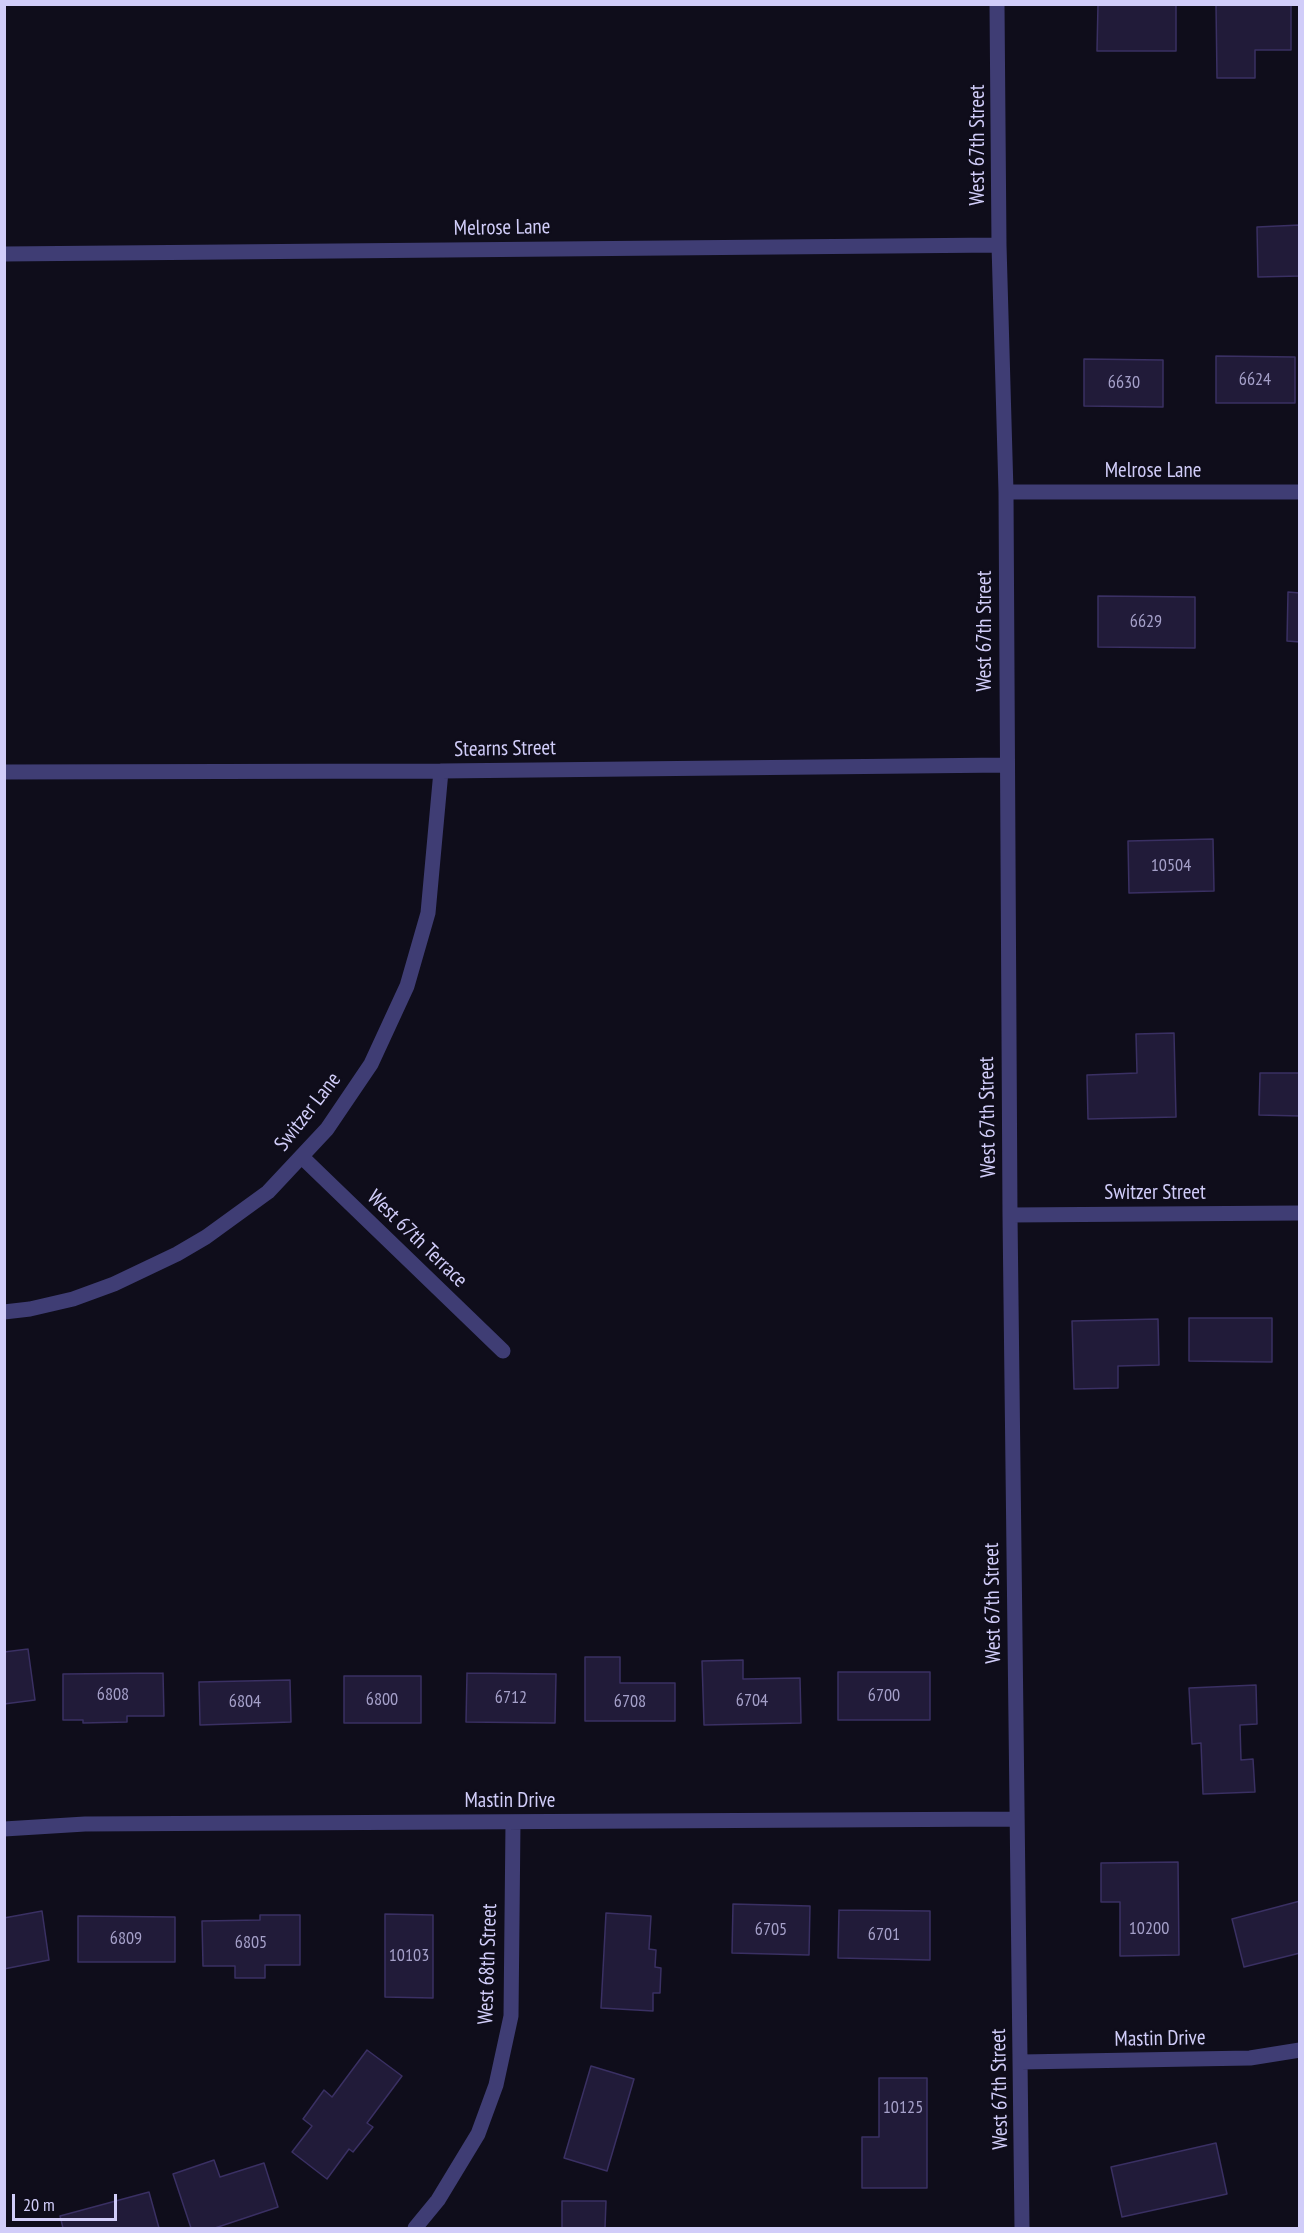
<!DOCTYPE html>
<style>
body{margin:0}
#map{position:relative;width:1304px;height:2233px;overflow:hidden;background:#0f0d1b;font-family:"PT Sans Narrow",sans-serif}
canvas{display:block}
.frame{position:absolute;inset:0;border:6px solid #d1cdf9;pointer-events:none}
.scale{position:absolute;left:12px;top:2194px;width:105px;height:27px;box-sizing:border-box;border:3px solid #d1cdf9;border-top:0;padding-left:8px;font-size:18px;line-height:21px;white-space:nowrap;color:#d1cdf9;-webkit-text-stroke:4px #0f0d1b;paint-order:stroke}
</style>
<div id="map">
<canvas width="1304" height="2233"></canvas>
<div class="frame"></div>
<div class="scale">20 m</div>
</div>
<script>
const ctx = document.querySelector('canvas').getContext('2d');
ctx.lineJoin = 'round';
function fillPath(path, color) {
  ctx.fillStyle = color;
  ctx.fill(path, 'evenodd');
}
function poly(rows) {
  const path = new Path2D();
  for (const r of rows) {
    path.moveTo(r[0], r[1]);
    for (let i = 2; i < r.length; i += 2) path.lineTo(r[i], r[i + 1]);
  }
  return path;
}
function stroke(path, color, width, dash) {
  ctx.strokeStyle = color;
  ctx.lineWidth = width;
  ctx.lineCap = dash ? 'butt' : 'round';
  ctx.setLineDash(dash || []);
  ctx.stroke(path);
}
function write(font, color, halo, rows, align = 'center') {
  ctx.font = font + ' "PT Sans Narrow",sans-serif';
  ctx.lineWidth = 4.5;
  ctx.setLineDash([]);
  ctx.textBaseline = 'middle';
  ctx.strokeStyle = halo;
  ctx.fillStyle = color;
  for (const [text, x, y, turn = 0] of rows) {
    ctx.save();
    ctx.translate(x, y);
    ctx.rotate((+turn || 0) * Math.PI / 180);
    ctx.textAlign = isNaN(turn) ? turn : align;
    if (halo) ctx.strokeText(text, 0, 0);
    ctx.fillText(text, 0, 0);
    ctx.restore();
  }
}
const building = poly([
 [1098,4,1176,4,1176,51,1097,51,1098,4],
 [1216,4,1291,4,1291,50,1255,50,1255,78,1217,78,1216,4],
 [1300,225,1300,276,1258,277,1257,227,1300,225],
 [1216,356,1295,357,1295,403,1216,403,1216,356],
 [1084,359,1163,360,1163,407,1084,406,1084,359],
 [1288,592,1300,593,1300,642,1287,641,1288,592],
 [1098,596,1195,597,1195,648,1098,647,1098,596],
 [1213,839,1214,891,1129,893,1128,841,1213,839],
 [1174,1033,1176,1117,1088,1119,1087,1075,1137,1073,1136,1034,1174,1033],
 [1260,1073,1300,1073,1300,1116,1259,1115,1260,1073],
 [1189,1318,1272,1318,1272,1362,1189,1361,1189,1318],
 [1158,1319,1159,1365,1118,1366,1118,1388,1074,1389,1072,1321,1158,1319],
 [28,1649,35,1700,4,1704,4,1652,28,1649],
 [585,1657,620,1657,620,1683,675,1683,675,1721,585,1721,585,1657],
 [743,1660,743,1679,800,1678,801,1723,704,1725,702,1661,743,1660],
 [838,1672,930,1672,930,1720,838,1720,838,1672],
 [163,1673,164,1716,127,1716,127,1722,83,1723,83,1720,63,1720,63,1674,163,1673],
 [467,1673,556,1674,555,1723,466,1722,467,1673],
 [344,1676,421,1676,421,1723,344,1723,344,1676],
 [290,1680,291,1722,200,1725,199,1682,290,1680],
 [1256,1685,1257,1724,1240,1725,1241,1760,1253,1759,1255,1792,1203,1794,1201,1743,1192,1744,1189,1688,1256,1685],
 [1178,1862,1179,1955,1120,1956,1120,1902,1101,1902,1101,1863,1178,1862],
 [1300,1901,1300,1953,1244,1967,1232,1919,1300,1901],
 [733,1904,810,1906,809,1955,732,1953,733,1904],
 [839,1910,930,1911,930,1960,838,1958,839,1910],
 [42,1911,49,1960,4,1969,4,1918,42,1911],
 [606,1913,651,1916,649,1949,656,1950,655,1967,661,1968,660,1993,653,1993,653,2011,601,2008,606,1913],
 [385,1914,433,1915,433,1998,385,1997,385,1914],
 [260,1915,300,1915,300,1965,265,1965,265,1978,235,1978,235,1966,203,1966,202,1921,260,1920,260,1915],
 [78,1916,175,1917,175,1962,78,1962,78,1916],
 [367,2050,402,2076,367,2123,373,2127,353,2152,349,2149,327,2179,292,2152,312,2126,303,2119,324,2090,332,2097,367,2050],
 [591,2066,634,2079,607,2171,564,2158,591,2066],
 [879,2078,927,2078,927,2188,862,2188,862,2137,879,2137,879,2078],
 [1216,2143,1227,2194,1122,2217,1111,2167,1216,2143],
 [214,2160,220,2177,264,2163,278,2207,215,2228,191,2228,173,2174,214,2160],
 [149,2192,159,2228,63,2228,60,2216,149,2192],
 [562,2201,606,2201,605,2228,562,2228,562,2201]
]);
const minor = poly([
 [997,4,999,245,1006,492,1010,1215,1022,2228],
 [4,254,999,245],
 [1006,492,1300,492],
 [4,772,441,771,1006,765],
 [302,1157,503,1351],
 [1010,1215,1300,1213],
 [4,1312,30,1309,73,1299,114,1284,177,1254,206,1237,268,1192,327,1129,371,1064,407,986,428,913,441,771],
 [4,1829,85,1824,1016,1819],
 [1021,2062,1250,2058,1300,2050],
 [415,2228,438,2200,478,2134,496,2085,511,2016,513,1822]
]);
const numberNames = [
 ["6624",1255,380],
 ["6630",1124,383],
 ["6629",1146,622],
 ["10504",1171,866],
 ["6808",113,1695],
 ["6700",884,1696],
 ["6712",511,1698],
 ["6800",382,1700],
 ["6704",752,1701],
 ["6804",245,1702],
 ["6708",630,1702],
 ["10200",1149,1929],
 ["6705",771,1930],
 ["6701",884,1935],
 ["6809",126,1939],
 ["6805",251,1943],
 ["10103",409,1956],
 ["10125",903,2108]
];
const streetNames = [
 ["West 67th Street",978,145,-90],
 ["Melrose Lane",502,228,-1],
 ["Melrose Lane",1153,471],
 ["West 67th Street",985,631,-90],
 ["Stearns Street",505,749,-1],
 ["Switzer Lane",308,1112,-52],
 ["West 67th Street",988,1117,-91],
 ["Switzer Street",1155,1193],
 ["West 67th Terrace",417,1239,44],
 ["West 67th Street",993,1603,-91],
 ["Mastin Drive",510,1801],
 ["West 68th Street",488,1964,-88],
 ["Mastin Drive",1160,2039,-1],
 ["West 67th Street",1000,2089,-91]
];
fillPath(building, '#211b39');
stroke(building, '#3a3063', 1.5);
stroke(minor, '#3f3d74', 15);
write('18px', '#a5a0c9', null, numberNames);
write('21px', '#d1cdf9', '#0f0d1b', streetNames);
</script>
